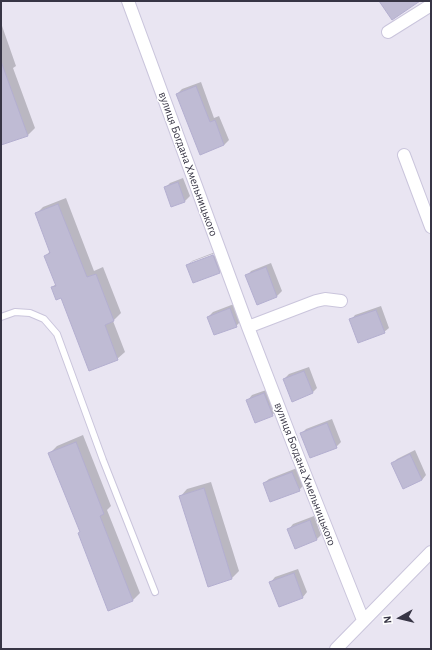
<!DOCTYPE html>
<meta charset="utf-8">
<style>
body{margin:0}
#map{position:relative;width:432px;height:650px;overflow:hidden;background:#e9e5f2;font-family:"Alegreya Sans",sans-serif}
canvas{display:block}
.frame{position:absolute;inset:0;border:2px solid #373545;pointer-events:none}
.north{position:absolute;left:380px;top:598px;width:40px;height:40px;-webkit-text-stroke:3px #fff;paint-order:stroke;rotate:262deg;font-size:11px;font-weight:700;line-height:16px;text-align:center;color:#373545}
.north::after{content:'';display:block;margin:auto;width:14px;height:18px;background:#373545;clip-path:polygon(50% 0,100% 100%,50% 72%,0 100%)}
</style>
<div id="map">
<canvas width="432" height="650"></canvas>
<div class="frame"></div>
<div class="north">N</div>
</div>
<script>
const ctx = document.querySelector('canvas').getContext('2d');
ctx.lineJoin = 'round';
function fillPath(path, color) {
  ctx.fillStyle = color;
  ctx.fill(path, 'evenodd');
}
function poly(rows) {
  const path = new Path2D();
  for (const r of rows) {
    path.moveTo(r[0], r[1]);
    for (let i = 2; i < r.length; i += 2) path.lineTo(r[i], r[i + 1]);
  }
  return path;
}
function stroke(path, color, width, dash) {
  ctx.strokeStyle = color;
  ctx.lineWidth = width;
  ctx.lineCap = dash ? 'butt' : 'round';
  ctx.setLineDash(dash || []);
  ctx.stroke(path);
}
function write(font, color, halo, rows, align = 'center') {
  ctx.font = font + ' "Alegreya Sans",sans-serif';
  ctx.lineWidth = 3;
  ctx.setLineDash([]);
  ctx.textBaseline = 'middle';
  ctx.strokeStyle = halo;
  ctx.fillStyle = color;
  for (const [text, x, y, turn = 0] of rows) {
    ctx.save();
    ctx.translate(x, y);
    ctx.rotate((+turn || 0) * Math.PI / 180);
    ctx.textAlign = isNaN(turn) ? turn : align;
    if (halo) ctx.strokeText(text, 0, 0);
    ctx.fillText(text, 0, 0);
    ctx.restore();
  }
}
const shadow = poly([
 [1,23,16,66,13,68,35,128,28,135,1,138],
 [201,82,214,118,219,116,229,140,224,145,177,94,182,89],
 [183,178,190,196,185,201,172,206,165,188,170,183],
 [66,198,94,271,103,267,121,313,113,321,125,352,117,359,52,287,56,284,46,256,50,251,36,214,43,207],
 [218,251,224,267,220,272,187,266,192,261],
 [218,252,219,254,191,264,191,262],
 [271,263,282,291,277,296,258,304,247,276,251,271],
 [234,304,241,321,236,326,208,317,213,312],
 [381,306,389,328,384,332,351,320,355,315],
 [309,367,317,388,312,393,284,379,289,374],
 [269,389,277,411,272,415,248,400,252,395],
 [332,419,341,442,336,447,301,434,306,429],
 [83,435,111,506,107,510,140,593,133,600,50,453,57,446],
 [415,450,426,475,422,480,392,464,397,459],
 [297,468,304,485,299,490,264,483,269,479],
 [211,482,239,571,232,578,208,586,180,497,187,489],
 [314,516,321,535,317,539,296,547,289,529,293,524],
 [298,569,307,592,303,597,280,606,271,582,275,577]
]);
const building = poly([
 [379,1,420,1,392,20,379,1],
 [2,64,28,136,1,145,1,65,2,64],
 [196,86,210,122,215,120,224,145,200,155,176,94,196,86],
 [178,182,185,202,171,207,164,187,178,182],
 [58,204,87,277,96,274,114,321,105,325,118,360,89,371,61,298,56,300,51,287,56,286,44,256,50,253,35,213,58,204],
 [213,255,220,273,193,283,186,265,213,255],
 [266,267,277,297,257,305,245,275,266,267],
 [230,308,237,327,214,335,207,317,230,308],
 [376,310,385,333,358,343,349,319,376,310],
 [304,371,313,393,292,402,283,379,304,371],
 [264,393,273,416,255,423,246,400,264,393],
 [327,423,337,448,310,458,300,433,327,423],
 [76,442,104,514,100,516,133,601,108,611,78,533,80,532,48,453,76,442],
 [410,454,422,480,403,489,391,463,410,454],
 [292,472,300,491,270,502,263,483,292,472],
 [204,488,232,579,208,587,179,496,204,488],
 [310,520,317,540,295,549,287,529,310,520],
 [294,573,303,598,279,607,269,582,294,573]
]);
const service = poly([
 [1,317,15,312,30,313,44,319,57,334,103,460,155,592]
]);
const minor = poly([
 [128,1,248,327,295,449,363,620],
 [388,32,431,5],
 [404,155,431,227],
 [248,327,316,301,325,299,341,301],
 [336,649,431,552]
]);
const streetNames = [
 ["вулиця Богдана Хмельницького",188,164,70],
 ["вулиця Богдана Хмельницького",305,474,69]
];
fillPath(shadow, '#0003');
fillPath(building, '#bfbbd4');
stroke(building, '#b3aecf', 1);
stroke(service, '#cac5dc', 8);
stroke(minor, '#cac5dc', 14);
stroke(service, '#fff', 6);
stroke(minor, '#fff', 12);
write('12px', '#373545', '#fff', streetNames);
</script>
